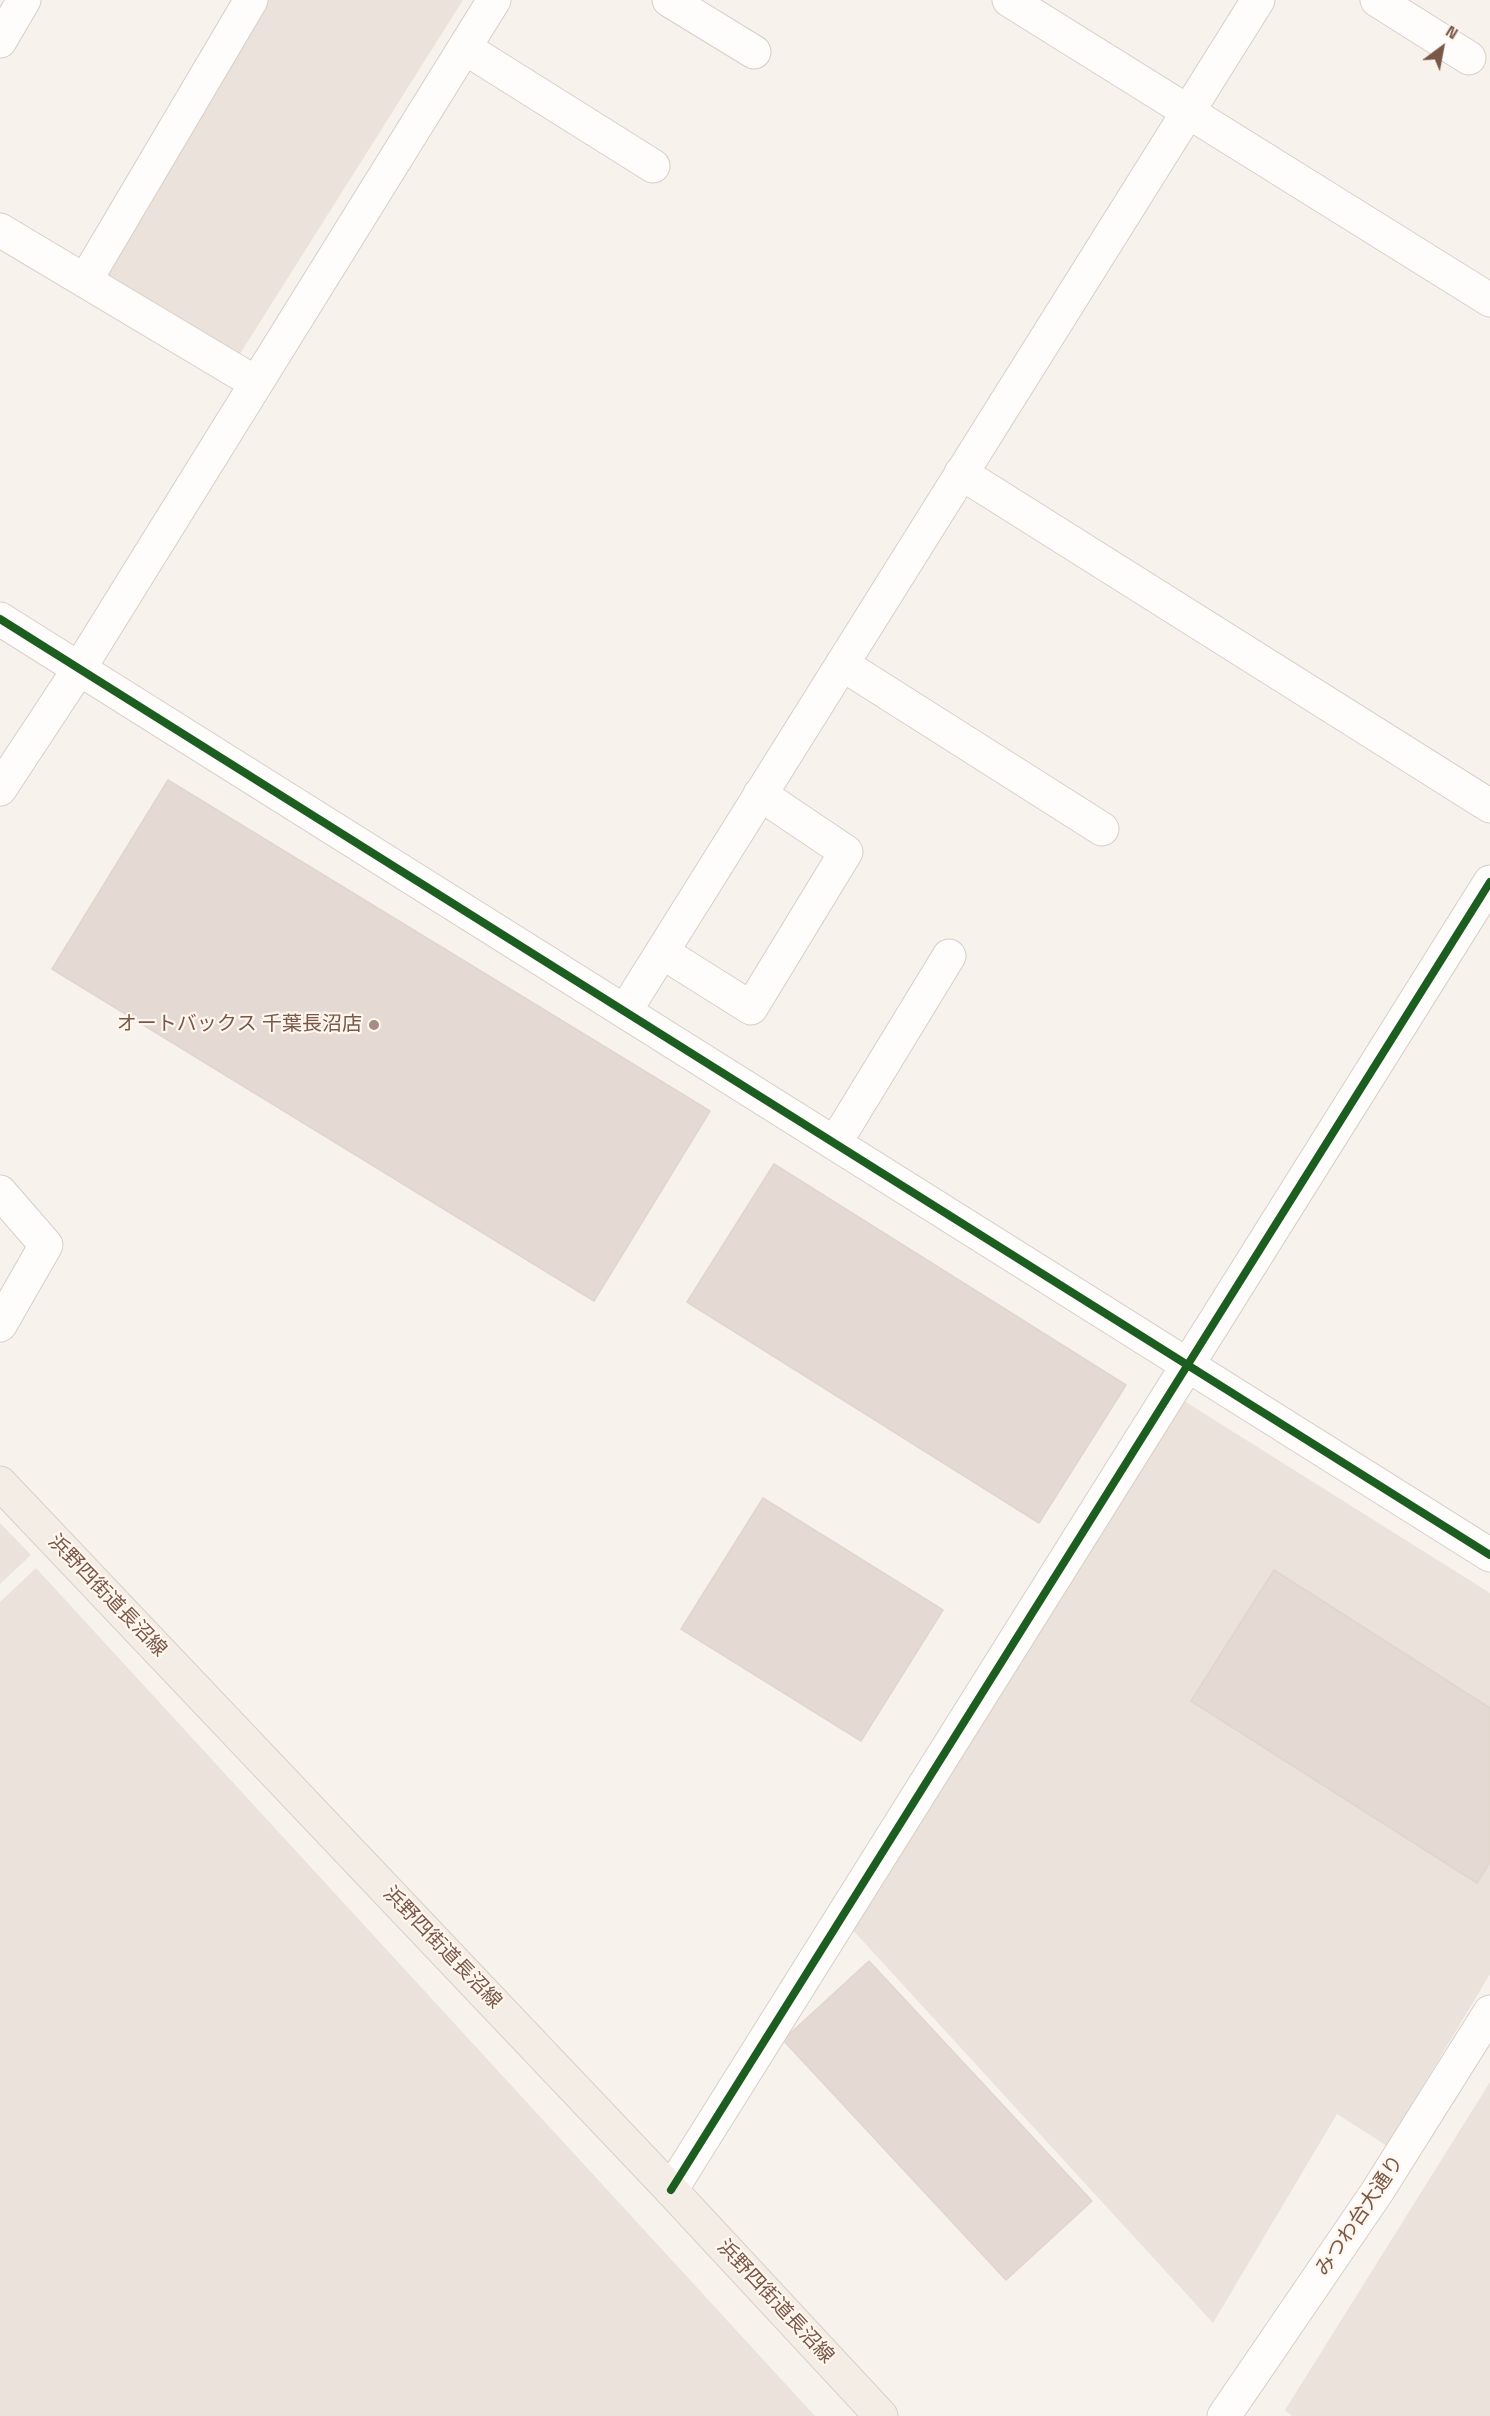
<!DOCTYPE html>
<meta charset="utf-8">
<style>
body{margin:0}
#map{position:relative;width:1490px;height:2416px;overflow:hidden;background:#f8f2ec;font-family:"Space Grotesk",sans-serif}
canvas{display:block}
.north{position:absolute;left:1412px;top:18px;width:60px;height:60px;-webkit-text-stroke:4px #fff7ee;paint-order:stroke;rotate:32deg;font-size:16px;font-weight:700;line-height:24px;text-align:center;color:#795749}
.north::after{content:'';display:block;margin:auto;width:21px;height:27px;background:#795749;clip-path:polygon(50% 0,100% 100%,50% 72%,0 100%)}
</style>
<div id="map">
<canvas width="1490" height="2416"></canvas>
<div class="north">N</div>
</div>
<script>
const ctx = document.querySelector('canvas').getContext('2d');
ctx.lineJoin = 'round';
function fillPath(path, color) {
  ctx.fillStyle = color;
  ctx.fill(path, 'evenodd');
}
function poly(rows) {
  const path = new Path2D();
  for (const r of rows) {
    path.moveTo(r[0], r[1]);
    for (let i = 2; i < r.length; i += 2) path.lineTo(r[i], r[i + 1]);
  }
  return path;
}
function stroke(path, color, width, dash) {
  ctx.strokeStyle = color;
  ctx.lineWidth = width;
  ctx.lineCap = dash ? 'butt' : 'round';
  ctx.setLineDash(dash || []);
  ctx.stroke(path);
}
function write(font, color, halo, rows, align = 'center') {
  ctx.font = font + ' "Space Grotesk","Noto Sans JP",sans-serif';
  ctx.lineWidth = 4.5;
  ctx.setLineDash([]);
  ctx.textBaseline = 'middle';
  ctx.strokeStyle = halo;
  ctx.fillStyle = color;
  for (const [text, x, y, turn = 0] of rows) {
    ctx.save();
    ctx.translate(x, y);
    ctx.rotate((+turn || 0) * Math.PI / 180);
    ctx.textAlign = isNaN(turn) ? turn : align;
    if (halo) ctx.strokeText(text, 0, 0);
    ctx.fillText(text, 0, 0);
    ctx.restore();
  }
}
const industrial = poly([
 [262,0,463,0,238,357,103,274],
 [1181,1399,1490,1593,1490,1974,1387,2146,1337,2114,1213,2323,849,1926],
 [0,1523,31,1555,0,1584],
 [36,1568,815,2416,0,2416,0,1602],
 [1490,2082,1490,2416,1292,2416,1285,2410]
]);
const building = poly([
 [168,780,710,1111,594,1301,52,969,168,780],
 [774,1164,1126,1385,1039,1523,687,1302,774,1164],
 [763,1498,943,1610,861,1741,681,1629,763,1498],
 [1274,1570,1490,1708,1490,1862,1477,1883,1191,1701,1274,1570],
 [869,1961,1092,2201,1006,2280,783,2040,869,1961]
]);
const minor = poly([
 [669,0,754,52],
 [1009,0,1490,300],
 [1377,0,1469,58],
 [0,41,24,0],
 [465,48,653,166],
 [0,230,256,383],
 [85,281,251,0],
 [961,473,1490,806],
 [0,619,1490,1555],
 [842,664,1102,829],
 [0,789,79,669,494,0],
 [662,952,751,1008,846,852,760,794],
 [625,1011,1258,0],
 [835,1143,949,956],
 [0,1192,46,1245,0,1325],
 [671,2190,1490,882],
 [1224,2416,1377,2192,1490,2012]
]);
const major = poly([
 [0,1483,671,2190,881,2416]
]);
const cycleway = poly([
 [0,619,1490,1555],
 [671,2190,1490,882]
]);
const markers = [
 [374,1025,6,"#a58d82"]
];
const poiNames = [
 ["オートバックス 千葉長沼店",362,1025]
];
const streetNames = [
 ["浜野四街道長沼線",107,1596,46],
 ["浜野四街道長沼線",442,1948,46],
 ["みつわ台大通り",1360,2216,-56],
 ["浜野四街道長沼線",775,2302,47]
];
fillPath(industrial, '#ebe2dc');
fillPath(building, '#e5dad3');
stroke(building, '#e1d5ce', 1.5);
stroke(minor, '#d7cec8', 35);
stroke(major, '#dacfc9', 35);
stroke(minor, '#fefdfc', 33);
stroke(major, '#f3ede5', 33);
stroke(cycleway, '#1b5e20', 8);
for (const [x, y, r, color] of markers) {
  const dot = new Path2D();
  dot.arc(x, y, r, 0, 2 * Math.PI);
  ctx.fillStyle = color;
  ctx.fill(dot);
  stroke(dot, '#fff7ee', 2);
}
write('20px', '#795749', '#fff7ee', poiNames, 'right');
write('20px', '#795749', '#fff7ee', streetNames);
</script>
